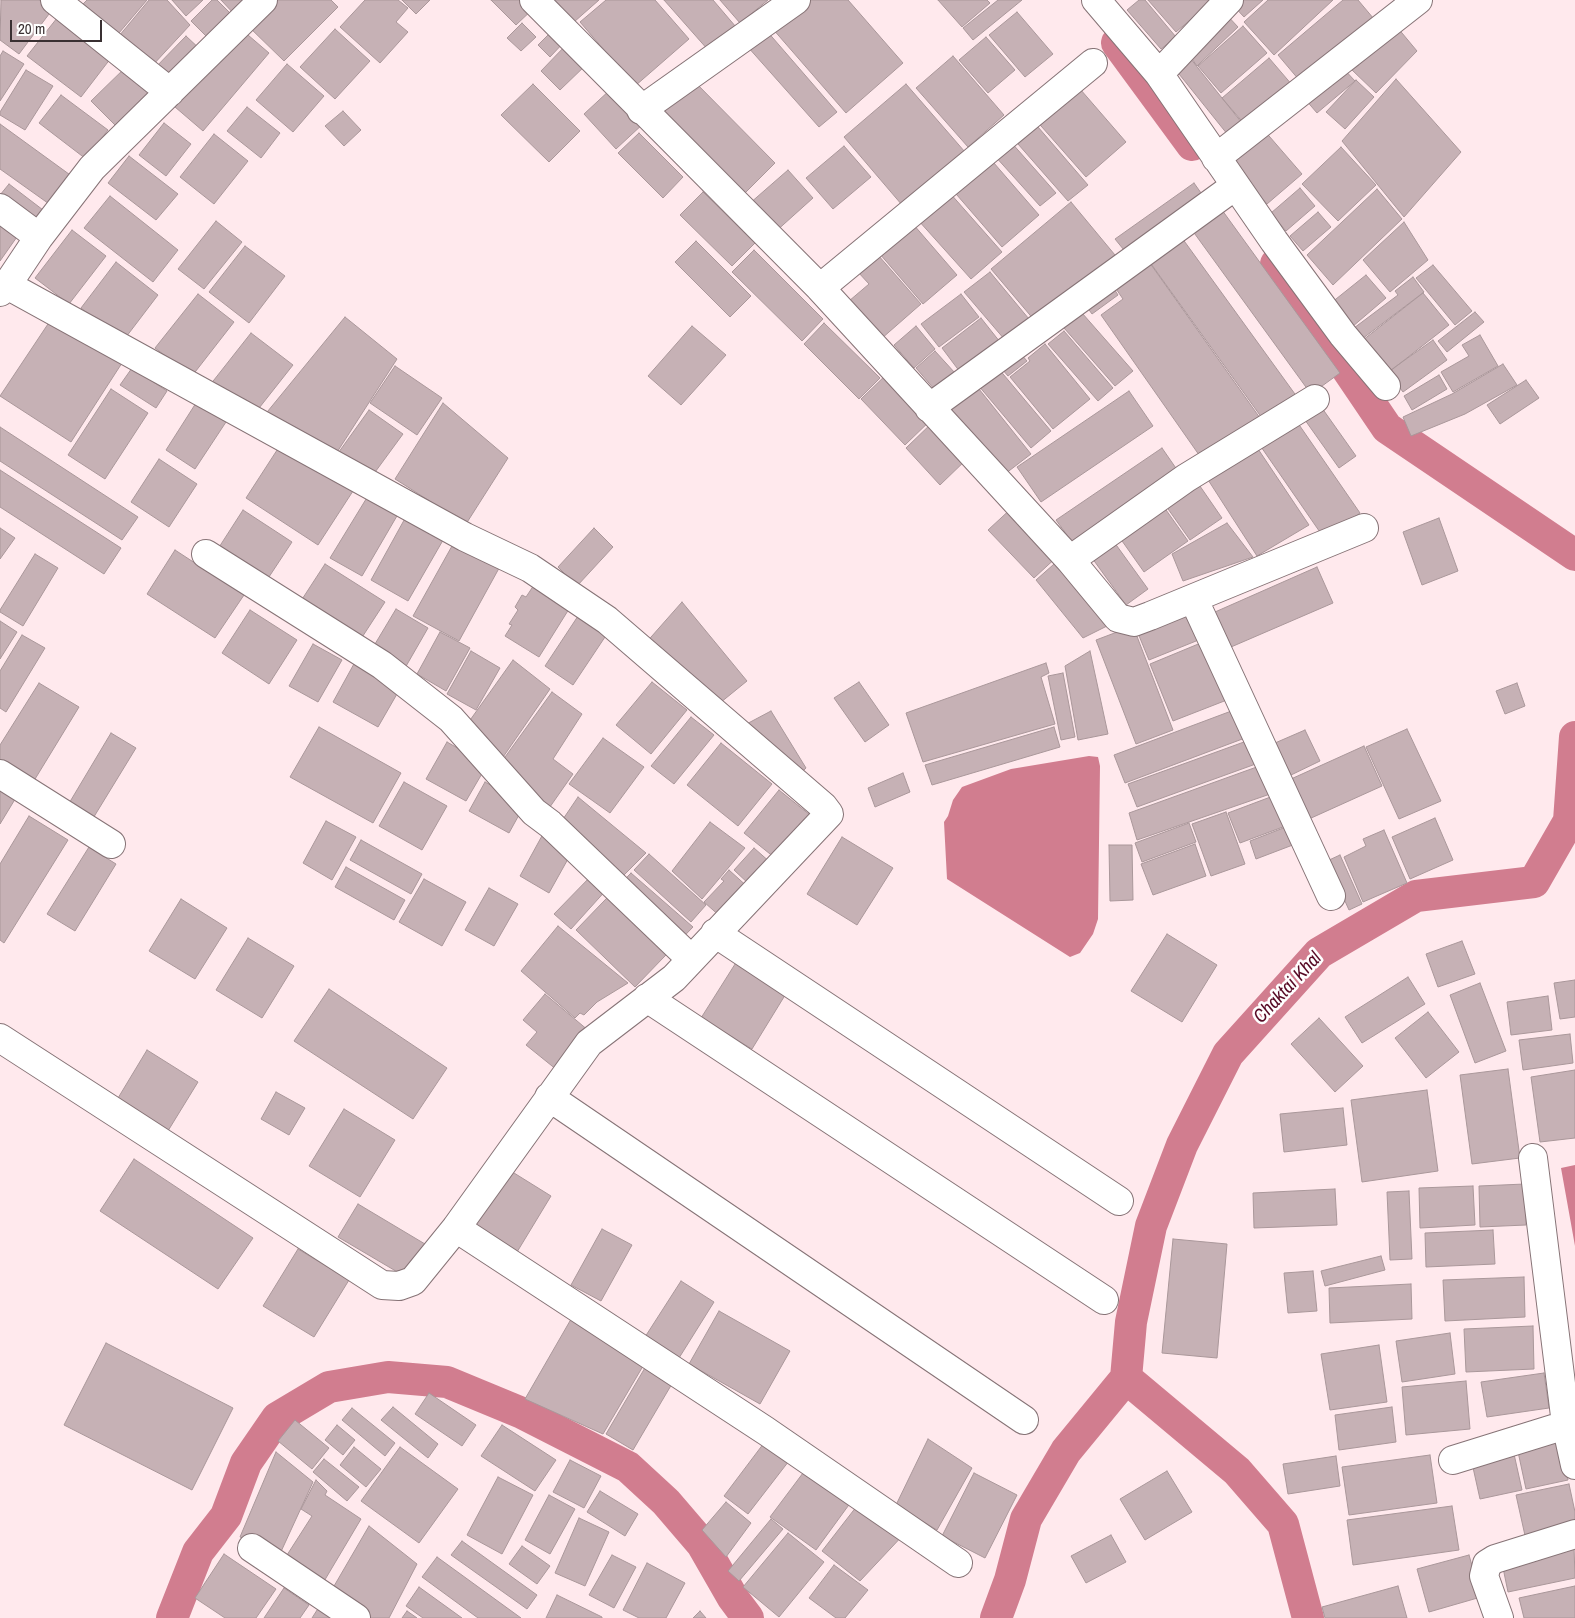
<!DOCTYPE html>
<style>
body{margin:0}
#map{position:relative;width:1575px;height:1618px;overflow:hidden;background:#ffe9ed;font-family:"Archivo Narrow",sans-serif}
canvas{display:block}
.scale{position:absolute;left:10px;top:20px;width:92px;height:22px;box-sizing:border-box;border:2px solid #393032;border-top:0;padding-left:6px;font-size:15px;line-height:18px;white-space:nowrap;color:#393032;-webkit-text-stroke:4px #fff;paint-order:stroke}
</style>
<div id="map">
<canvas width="1575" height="1618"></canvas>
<div class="scale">20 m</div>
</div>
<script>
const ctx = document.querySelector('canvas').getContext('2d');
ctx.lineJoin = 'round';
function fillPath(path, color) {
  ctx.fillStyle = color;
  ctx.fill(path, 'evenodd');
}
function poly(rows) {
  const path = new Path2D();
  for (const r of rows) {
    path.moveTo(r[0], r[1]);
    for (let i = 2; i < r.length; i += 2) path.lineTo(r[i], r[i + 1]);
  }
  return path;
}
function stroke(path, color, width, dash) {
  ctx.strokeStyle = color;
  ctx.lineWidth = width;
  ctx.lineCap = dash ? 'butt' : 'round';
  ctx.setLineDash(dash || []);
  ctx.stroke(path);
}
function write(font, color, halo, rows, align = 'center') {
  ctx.font = font + ' "Archivo Narrow",sans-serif';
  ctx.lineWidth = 5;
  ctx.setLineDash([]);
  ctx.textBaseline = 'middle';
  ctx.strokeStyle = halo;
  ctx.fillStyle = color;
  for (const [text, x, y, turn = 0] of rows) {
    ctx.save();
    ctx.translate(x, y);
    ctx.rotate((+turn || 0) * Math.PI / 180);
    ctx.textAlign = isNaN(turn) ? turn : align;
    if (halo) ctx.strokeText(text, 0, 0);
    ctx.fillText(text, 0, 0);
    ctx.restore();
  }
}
const water = poly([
 [1089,756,1098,757,1100,766,1098,919,1093,934,1080,953,1070,957,947,879,944,822,948,816,953,800,962,787,1011,769],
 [1575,1165,1575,1246,1561,1168]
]);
const canal = poly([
 [1117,43,1192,145],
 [1276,264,1387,428,1575,555],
 [1126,1378,1131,1322,1151,1226,1182,1145,1228,1054,1319,953,1416,896,1534,882,1569,821,1575,737],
 [1126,1378,1237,1471,1283,1524,1308,1618],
 [172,1618,198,1552,226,1516,246,1463,277,1418,329,1387,388,1377,447,1382,522,1413,628,1467,666,1502,702,1544,733,1598,748,1618],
 [996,1618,1010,1580,1026,1519,1066,1451,1126,1378]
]);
const building = poly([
 [1,0,39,0,52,10,19,54,0,40,1,0],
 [87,0,147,0,119,33,83,4,87,0],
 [149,0,167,0,190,25,152,66,119,36,149,0],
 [172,0,203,0,186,16,172,0],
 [212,0,217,0,232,15,209,39,191,21,212,0],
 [221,0,254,0,236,16,221,0],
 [272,0,331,0,338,7,284,61,247,25,272,0],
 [365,0,398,0,408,8,396,22,408,32,380,63,340,27,365,0],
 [402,0,430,0,416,14,402,0],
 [491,0,528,0,535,7,516,25,491,0],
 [555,0,599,0,574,22,555,0],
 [606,0,655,0,689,39,635,86,580,22,606,0],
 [664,0,713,0,736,27,709,51,664,0],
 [720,0,768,0,740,23,720,0],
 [805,0,848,0,903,63,846,113,772,28,805,0],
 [938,0,987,0,990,3,962,27,938,0],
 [998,0,1022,0,973,40,963,28,998,0],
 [1139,0,1145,0,1176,37,1161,49,1127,10,1139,0],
 [1148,0,1209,0,1211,2,1176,32,1148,0],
 [1231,0,1263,0,1244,17,1231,3,1231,0],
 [1268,0,1333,0,1274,55,1244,22,1268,0],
 [1343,0,1358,0,1379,25,1305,87,1278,55,1343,0],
 [1017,12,1053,54,1025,77,989,35,1017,12],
 [1224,12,1238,27,1197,66,1185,49,1224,12],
 [61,13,114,54,81,97,27,56,61,13],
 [1392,21,1417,51,1376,93,1352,70,1359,65,1351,56,1392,21],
 [522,23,536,37,521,51,507,38,522,23],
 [1243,26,1267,53,1221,93,1198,66,1243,26],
 [555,28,566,40,550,57,538,45,555,28],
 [241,29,269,53,203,131,175,107,241,29],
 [335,29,370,61,335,99,300,67,335,29],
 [766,30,837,112,819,127,747,46,766,30],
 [186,36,202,51,169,84,154,69,186,36],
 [986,37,1015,70,988,93,959,60,986,37],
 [568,43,588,63,560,90,541,71,568,43],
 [3,51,24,64,0,101,0,56,3,51],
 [1186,53,1246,128,1232,140,1171,64,1186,53],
 [953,56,1004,115,968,147,916,88,953,56],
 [1269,58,1293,86,1246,126,1222,98,1269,58],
 [287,64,324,96,293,132,256,100,287,64],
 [128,65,158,95,121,131,91,101,128,65],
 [1342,67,1355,81,1317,113,1305,99,1342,67],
 [26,70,53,86,25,130,0,115,0,112,26,70],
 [690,77,775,163,740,198,655,112,690,77],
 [1396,79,1461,152,1404,217,1342,141,1396,79],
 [1356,80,1374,97,1345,129,1326,112,1356,80],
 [1074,82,1126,142,1086,177,1034,118,1074,82],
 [533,84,580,131,549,162,501,115,533,84],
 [906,84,965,152,902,205,844,137,906,84],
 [611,89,644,123,616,149,584,114,611,89],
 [61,95,108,130,86,159,39,123,61,95],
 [247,107,280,133,261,158,227,131,247,107],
 [343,111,361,130,344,146,325,126,343,111],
 [164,123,191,144,166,176,139,155,164,123],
 [0,124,73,177,52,206,0,169,0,124],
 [1038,127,1088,185,1068,201,1018,144,1038,127],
 [1263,129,1302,174,1267,204,1229,159,1263,129],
 [639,133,683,177,663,198,618,153,639,133],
 [214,134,248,161,214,204,180,177,214,134],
 [1010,141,1056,193,1040,206,994,155,1010,141],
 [844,146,871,177,833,209,806,178,844,146],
 [1341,147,1376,185,1338,221,1302,184,1341,147],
 [987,155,1039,215,1002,247,950,187,987,155],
 [129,156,178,194,156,220,108,183,129,156],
 [788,170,813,198,774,233,749,204,788,170],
 [1194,183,1206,200,1128,255,1115,239,1194,183],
 [9,184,47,213,39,224,0,195,9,184],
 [1300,188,1315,206,1286,231,1271,213,1300,188],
 [1377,189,1402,219,1333,285,1307,255,1377,189],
 [703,192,755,243,732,266,680,215,703,192],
 [949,192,1002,252,971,279,918,220,949,192],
 [110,196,178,250,153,282,84,228,110,196],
 [1071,202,1115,255,1035,321,991,269,1071,202],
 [1222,210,1340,373,1311,394,1192,230,1222,210],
 [1318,212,1331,227,1303,251,1290,236,1318,212],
 [0,220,19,234,0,261,0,220],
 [216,221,242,242,204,289,178,269,216,221],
 [1404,222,1428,260,1390,292,1363,260,1404,222],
 [913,224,957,275,923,304,879,253,913,224],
 [72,230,106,256,69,304,35,278,72,230],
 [1182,238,1300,401,1267,425,1149,261,1182,238],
 [696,241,751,296,730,317,675,262,696,241],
 [245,246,285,276,249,323,209,292,245,246],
 [754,250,823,319,802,341,732,272,754,250],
 [878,255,921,304,881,339,849,301,869,284,858,272,878,255],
 [1147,259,1265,425,1204,462,1101,315,1123,299,1112,283,1147,259],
 [116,262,158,295,123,341,81,308,116,262],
 [1433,265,1472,311,1455,325,1416,278,1433,265],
 [990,272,1029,319,1005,340,964,292,990,272],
 [1366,275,1386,298,1352,327,1331,303,1366,275],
 [1413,277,1424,292,1362,339,1354,328,1398,295,1395,291,1413,277],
 [1109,281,1118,295,1092,314,1082,300,1109,281],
 [1423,293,1449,325,1389,372,1363,340,1423,293],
 [198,294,234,322,192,376,155,348,198,294],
 [961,294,979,317,939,347,921,324,961,294],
 [1075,305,1133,371,1115,386,1057,320,1075,305],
 [1475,312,1484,322,1447,352,1438,341,1475,312],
 [345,317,397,359,332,460,263,417,345,317],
 [52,318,122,363,71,442,0,396,52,318],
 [981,318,1000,342,960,372,942,348,981,318],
 [824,323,880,378,859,399,804,344,824,323],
 [692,326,726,355,681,405,648,376,692,326],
 [916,326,935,349,914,368,894,345,916,326],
 [1064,331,1113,388,1098,401,1048,344,1064,331],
 [251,333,293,365,252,417,210,385,251,333],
 [1480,335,1498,366,1453,392,1441,372,1469,356,1462,345,1480,335],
 [1433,340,1447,360,1403,392,1388,372,1433,340],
 [1045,344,1090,399,1053,429,1010,377,1030,361,1028,358,1045,344],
 [1014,346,1027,361,1008,376,996,362,1014,346],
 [935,351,955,373,935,390,916,368,935,351],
 [1503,364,1517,385,1465,414,1411,436,1403,417,1452,394,1503,364],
 [395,366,442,398,417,435,370,403,395,366],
 [132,368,167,391,156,408,120,385,132,368],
 [998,368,1051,431,1031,448,978,385,998,368],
 [889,372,934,417,905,445,861,399,889,372],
 [1439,375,1447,389,1412,410,1404,396,1439,375],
 [1526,380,1539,398,1500,424,1487,405,1526,380],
 [975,384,1031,454,1001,477,942,402,975,384],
 [111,389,148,413,105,479,68,455,111,389],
 [1129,391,1153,426,1041,502,1017,467,1129,391],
 [1317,401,1356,456,1339,468,1300,413,1317,401],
 [196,403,226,422,195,469,166,450,196,403],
 [443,403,508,458,466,524,395,479,443,403],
 [369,410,403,434,370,479,336,456,369,410],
 [1293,416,1360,513,1324,538,1257,441,1293,416],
 [935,420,970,456,940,485,906,448,935,420],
 [0,427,138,517,122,540,0,461,0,427],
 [1252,440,1309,525,1257,556,1203,472,1252,440],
 [281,444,353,491,318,545,246,498,281,444],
 [1162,448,1180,474,1075,546,1056,520,1162,448],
 [159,459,197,484,169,527,131,502,159,459],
 [0,470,121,548,104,574,0,507,0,470],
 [1193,476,1222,518,1190,540,1161,499,1193,476],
 [371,491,401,509,362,576,330,558,371,491],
 [1159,500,1188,541,1144,572,1115,531,1159,500],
 [1014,506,1060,554,1034,578,988,530,1014,506],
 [243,510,292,542,263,586,214,555,243,510],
 [408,513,446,535,408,601,371,580,408,513],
 [1439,518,1458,571,1422,585,1403,532,1439,518],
 [1227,523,1253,557,1183,581,1172,554,1227,523],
 [0,528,15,538,0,559,0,528],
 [594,528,613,547,577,586,558,567,594,528],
 [1109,535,1148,589,1126,605,1087,551,1109,535],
 [457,537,503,561,459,641,413,616,457,537],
 [175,550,244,595,215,638,147,594,175,550],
 [35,554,58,568,23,626,0,612,0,610,35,554],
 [1062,557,1117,621,1083,638,1036,580,1062,557],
 [325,564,385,602,357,645,297,607,325,564],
 [1317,567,1333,603,1231,647,1215,612,1317,567],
 [538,579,574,601,539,657,505,636,512,625,509,624,518,610,515,607,522,595,526,597,538,579],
 [682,602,747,681,715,707,644,645,682,602],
 [1187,605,1201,639,1149,660,1135,626,1187,605],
 [396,609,428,628,405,668,372,649,396,609],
 [250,610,297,640,269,684,222,653,250,610],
 [582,610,611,628,573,685,545,666,582,610],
 [0,621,17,632,0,659,0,621],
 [1133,626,1173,730,1136,744,1096,640,1133,626],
 [440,632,470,648,446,691,417,674,440,632],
 [22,635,45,648,6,712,0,708,0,671,22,635],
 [1208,640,1232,698,1173,721,1150,664,1208,640],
 [313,644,342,660,318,702,289,686,313,644],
 [471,651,500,668,476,710,447,694,471,651],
 [1090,651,1108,734,1078,740,1065,666,1090,651],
 [513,660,550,689,499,763,468,723,513,660],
 [355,662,401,687,378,727,333,702,355,662],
 [1046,663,1049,673,1041,677,1055,724,923,762,906,713,1046,663],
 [1063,673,1075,737,1061,740,1048,676,1063,673],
 [652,682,687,710,651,754,616,725,652,682],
 [859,682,889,725,865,742,834,698,859,682],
 [39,683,79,707,32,784,0,764,0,745,39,683],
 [1517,683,1525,706,1505,714,1496,691,1517,683],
 [552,692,582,714,553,759,573,774,545,814,500,764,552,692],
 [1242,707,1253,735,1125,783,1114,755,1242,707],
 [771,711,806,768,797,777,739,728,771,711],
 [691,717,714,735,674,784,651,766,691,717],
 [319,727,401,773,373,823,290,777,319,727],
 [1054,727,1060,747,932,785,925,765,1054,727],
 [1407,729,1441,801,1399,819,1366,747,1407,729],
 [1305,730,1320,761,1291,775,1275,743,1305,730],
 [111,733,136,748,92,820,68,805,111,733],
 [603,738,644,767,610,813,569,784,603,738],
 [1255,738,1264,761,1137,807,1128,784,1255,738],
 [447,742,487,765,466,801,426,779,447,742],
 [721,743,772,784,738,826,687,785,721,743],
 [1364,746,1382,786,1309,819,1291,779,1364,746],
 [1265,764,1276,792,1137,840,1129,813,1265,764],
 [903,773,910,792,875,807,868,788,903,773],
 [404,782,447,806,422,850,379,826,404,782],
 [485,782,525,804,509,833,469,811,485,782],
 [0,785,17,796,0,824,0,785],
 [779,790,810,815,775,858,744,833,779,790],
 [1281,793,1291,824,1240,843,1228,813,1281,793],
 [578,797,646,853,617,882,557,828,578,797],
 [1226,812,1245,864,1211,876,1192,824,1226,812],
 [29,816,68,840,4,943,0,940,0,864,29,816],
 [1435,818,1453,860,1410,879,1392,837,1435,818],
 [326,821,356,837,332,880,303,863,326,821],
 [710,822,745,848,702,899,672,871,710,822],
 [1189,823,1196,842,1142,862,1135,843,1189,823],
 [1291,825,1298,843,1256,859,1250,841,1291,825],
 [1384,830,1407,883,1363,902,1344,857,1366,846,1363,839,1384,830],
 [543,834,573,850,549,893,520,876,543,834],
 [842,837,893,868,857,925,807,894,842,837],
 [361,840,422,874,411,894,350,860,361,840],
 [1195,844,1206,876,1153,895,1141,864,1195,844],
 [1109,845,1132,845,1133,900,1110,901,1109,845],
 [89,847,116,864,75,931,47,914,89,847],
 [754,848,771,863,750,885,734,870,754,848],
 [649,854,706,905,691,922,634,870,649,854],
 [1340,855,1362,904,1349,910,1327,861,1340,855],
 [346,867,405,900,394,920,335,887,346,867],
 [729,870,750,889,722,918,704,902,724,881,721,879,729,870],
 [631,873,693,927,635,987,576,930,631,873],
 [593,874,608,888,571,929,554,914,593,874],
 [424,879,466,902,442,946,399,922,424,879],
 [489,888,518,904,494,946,465,930,489,888],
 [181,899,227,928,195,979,149,951,181,899],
 [558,926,628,983,597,1002,584,1015,580,1013,575,1018,521,971,558,926],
 [1167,934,1217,965,1182,1022,1131,991,1167,934],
 [248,938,294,966,262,1018,216,990,248,938],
 [1462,941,1475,974,1438,987,1426,954,1462,941],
 [737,961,787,992,752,1049,701,1018,737,961],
 [1408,977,1425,1004,1362,1043,1345,1017,1408,977],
 [1575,980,1575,1017,1560,1019,1554,983,1575,980],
 [1480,983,1506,1051,1475,1063,1450,995,1480,983],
 [329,989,447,1068,413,1119,294,1041,329,989],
 [545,994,589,1031,557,1070,526,1045,537,1032,523,1020,545,994],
 [1548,996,1552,1030,1511,1035,1507,1002,1548,996],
 [1428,1012,1459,1052,1426,1078,1395,1038,1428,1012],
 [1319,1018,1363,1066,1335,1092,1291,1044,1319,1018],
 [1570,1034,1573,1063,1523,1070,1519,1040,1570,1034],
 [147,1050,198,1082,163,1139,112,1108,147,1050],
 [1508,1069,1520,1158,1472,1164,1460,1075,1508,1069],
 [1575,1070,1575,1138,1540,1142,1531,1077,1575,1070],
 [1427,1090,1438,1171,1362,1182,1351,1100,1427,1090],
 [276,1092,305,1108,289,1135,261,1119,276,1092],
 [1343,1108,1347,1145,1284,1152,1280,1114,1343,1108],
 [344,1109,395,1140,360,1197,309,1166,344,1109],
 [134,1159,253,1238,218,1289,100,1211,134,1159],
 [506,1168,551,1196,514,1257,468,1229,506,1168],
 [1525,1184,1526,1225,1480,1227,1479,1186,1525,1184],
 [1473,1186,1475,1225,1420,1228,1419,1188,1473,1186],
 [1335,1189,1337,1225,1254,1228,1253,1193,1335,1189],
 [1409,1191,1412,1259,1390,1260,1387,1192,1409,1191],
 [358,1204,430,1247,411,1280,338,1237,358,1204],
 [602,1229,632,1245,601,1301,571,1285,602,1229],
 [1493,1230,1495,1264,1426,1267,1425,1233,1493,1230],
 [1173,1239,1227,1244,1217,1358,1162,1353,1173,1239],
 [298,1249,349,1280,314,1337,263,1306,298,1249],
 [1381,1256,1385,1270,1325,1286,1321,1271,1381,1256],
 [1313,1271,1317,1311,1288,1313,1284,1273,1313,1271],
 [1524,1277,1525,1317,1445,1321,1443,1280,1524,1277],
 [681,1281,714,1302,679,1358,645,1337,681,1281],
 [1411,1284,1412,1319,1330,1323,1329,1288,1411,1284],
 [719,1311,790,1351,760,1404,689,1364,719,1311],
 [574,1314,646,1361,603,1434,525,1399,574,1314],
 [1533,1326,1534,1369,1466,1372,1464,1329,1533,1326],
 [1450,1333,1455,1374,1402,1382,1396,1341,1450,1333],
 [106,1343,233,1408,192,1490,64,1425,106,1343],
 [1379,1345,1387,1402,1330,1410,1321,1354,1379,1345],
 [649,1361,676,1377,633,1450,606,1434,649,1361],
 [1544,1373,1549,1408,1487,1417,1481,1382,1544,1373],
 [1466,1381,1470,1429,1406,1435,1402,1387,1466,1381],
 [429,1393,476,1425,462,1446,415,1414,429,1393],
 [393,1407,438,1444,428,1458,381,1420,393,1407],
 [1392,1407,1396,1442,1339,1450,1335,1415,1392,1407],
 [352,1408,395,1443,385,1456,342,1420,352,1408],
 [295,1420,329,1448,312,1469,278,1441,295,1420],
 [337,1425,355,1440,343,1455,325,1440,337,1425],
 [502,1425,556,1460,535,1491,481,1456,502,1425],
 [1559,1438,1568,1480,1526,1489,1517,1447,1559,1438],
 [767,1439,792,1457,748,1514,724,1496,767,1439],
 [928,1439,972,1468,937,1530,896,1505,928,1439],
 [354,1447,381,1469,366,1487,340,1465,354,1447],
 [400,1447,458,1489,419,1543,361,1501,400,1447],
 [276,1452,313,1482,279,1556,240,1537,276,1452],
 [1514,1454,1522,1490,1480,1499,1472,1463,1514,1454],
 [1430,1455,1437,1503,1349,1515,1342,1467,1430,1455],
 [1336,1456,1340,1486,1288,1494,1283,1464,1336,1456],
 [324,1459,359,1487,347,1501,313,1472,324,1459],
 [570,1460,601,1476,584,1508,553,1492,570,1460],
 [806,1469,851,1502,816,1550,770,1517,806,1469],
 [1167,1471,1192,1512,1145,1540,1120,1499,1167,1471],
 [974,1473,1017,1495,985,1558,942,1536,974,1473],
 [498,1477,533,1495,502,1554,467,1535,498,1477],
 [316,1480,327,1491,325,1495,361,1519,323,1583,287,1555,312,1516,301,1509,316,1480],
 [1569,1484,1575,1512,1575,1529,1526,1540,1516,1495,1569,1484],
 [600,1491,638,1514,625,1536,587,1512,600,1491],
 [549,1495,575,1509,550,1554,525,1540,549,1495],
 [726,1502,751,1523,726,1557,702,1530,726,1502],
 [860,1502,906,1532,860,1581,822,1551,860,1502],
 [1452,1506,1459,1550,1353,1565,1347,1520,1452,1506],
 [579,1518,609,1532,585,1586,555,1573,579,1518],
 [771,1519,783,1529,739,1581,728,1571,771,1519],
 [369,1526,417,1564,389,1618,366,1618,330,1593,369,1526],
 [788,1533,824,1562,779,1617,743,1587,788,1533],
 [1111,1535,1126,1562,1086,1583,1071,1556,1111,1535],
 [462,1541,537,1595,527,1609,451,1555,462,1541],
 [522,1546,550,1566,537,1584,509,1564,522,1546],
 [1574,1546,1575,1578,1508,1592,1502,1563,1574,1546],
 [224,1554,276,1589,256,1618,225,1618,195,1598,224,1554],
 [612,1555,636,1567,614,1608,589,1595,612,1555],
 [1469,1555,1481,1597,1429,1612,1417,1569,1469,1555],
 [437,1557,521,1618,478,1618,422,1577,437,1557],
 [647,1563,685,1583,666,1618,639,1618,623,1610,647,1563],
 [834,1565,868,1590,845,1618,836,1618,809,1598,834,1565],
 [1398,1586,1407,1618,1325,1618,1322,1607,1398,1586],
 [1575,1586,1575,1618,1524,1618,1519,1598,1575,1586],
 [419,1587,462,1618,423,1618,406,1606,419,1587],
 [284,1588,309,1605,300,1618,264,1618,284,1588],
 [557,1595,602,1617,602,1618,546,1618,557,1595],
 [319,1607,336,1618,312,1618,319,1607],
 [407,1611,417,1618,402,1618,407,1611],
 [700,1611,706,1618,693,1618,700,1611]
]);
const street = poly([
 [55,0,170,92],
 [534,0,820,288,1070,560,1118,618,1134,622,1150,616,1364,528],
 [1096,0,1159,74,1274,241,1343,335,1386,386],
 [1159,74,1229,0],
 [641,110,796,0],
 [1216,158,1418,0],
 [0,208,39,237],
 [820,288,1093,63],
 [0,292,7,285,39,237,92,168,263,0],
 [929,408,1235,186],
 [206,554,382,665,451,719,534,812,550,824,691,959],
 [1070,560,1186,478,1315,399],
 [1194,600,1331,896],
 [0,774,111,844],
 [715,933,1119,1201],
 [647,998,1104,1300],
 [0,1038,382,1285,399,1286,413,1281,456,1228,589,1043,674,978,829,814,823,806,607,620,530,568,465,537,7,285],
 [549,1097,1024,1420],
 [1533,1158,1566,1424,1575,1465],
 [456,1228,766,1431,958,1563],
 [1453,1460,1575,1422],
 [252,1548,356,1618],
 [1499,1618,1484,1576,1487,1564,1495,1559,1575,1534]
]);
const waterNames = [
 ["Chaktai Khal",1288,988,-47]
];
fillPath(water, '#d17d8f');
stroke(canal, '#d17d8f', 32);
fillPath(building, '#c6b1b5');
stroke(building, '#aa979a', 1);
stroke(street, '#867376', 30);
stroke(street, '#fff', 28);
write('italic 19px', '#570a25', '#fff', waterNames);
</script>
